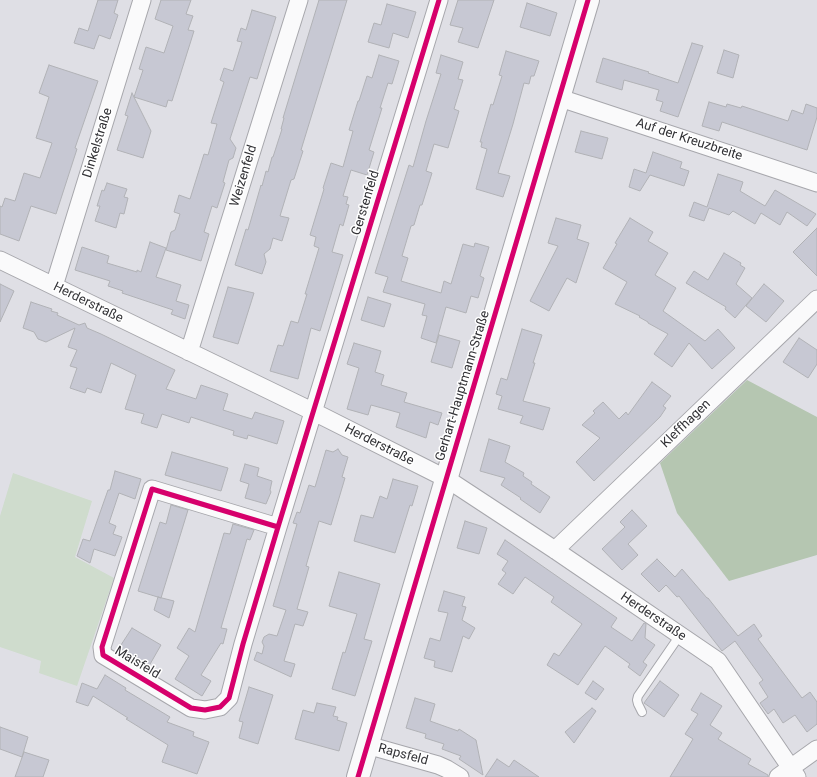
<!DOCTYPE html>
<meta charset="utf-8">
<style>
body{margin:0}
canvas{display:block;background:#dfdfe5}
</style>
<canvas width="817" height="777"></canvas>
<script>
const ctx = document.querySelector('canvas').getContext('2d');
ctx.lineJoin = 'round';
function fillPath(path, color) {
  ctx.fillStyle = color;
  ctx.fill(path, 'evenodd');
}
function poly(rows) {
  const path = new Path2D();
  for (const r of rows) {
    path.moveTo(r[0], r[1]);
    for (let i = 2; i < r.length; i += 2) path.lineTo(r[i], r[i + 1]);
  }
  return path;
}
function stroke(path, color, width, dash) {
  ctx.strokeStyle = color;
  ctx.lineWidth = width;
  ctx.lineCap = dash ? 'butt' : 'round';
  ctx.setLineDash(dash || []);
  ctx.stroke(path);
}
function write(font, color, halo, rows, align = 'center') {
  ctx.font = font + ' Roboto,sans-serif';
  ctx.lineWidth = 3;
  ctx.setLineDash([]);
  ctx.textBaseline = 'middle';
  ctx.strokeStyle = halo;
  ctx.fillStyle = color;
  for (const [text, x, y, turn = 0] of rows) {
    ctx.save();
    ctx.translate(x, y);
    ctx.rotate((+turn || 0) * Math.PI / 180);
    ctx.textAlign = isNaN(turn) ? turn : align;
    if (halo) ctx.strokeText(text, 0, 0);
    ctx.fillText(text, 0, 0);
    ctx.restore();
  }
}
const green = poly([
 [13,473,92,501,75,557,114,578,77,686,39,673,41,661,0,647,0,516]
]);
const forest = poly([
 [747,380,817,417,817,555,729,581,677,513,660,463]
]);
const building = poly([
 [98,0,118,0,114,13,118,15,110,39,99,35,94,49,74,43,79,28,88,31,98,0],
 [161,0,191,0,186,14,193,16,188,30,194,31,172,101,168,100,166,107,134,97,143,70,139,69,146,47,164,53,173,26,155,19,161,0],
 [319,0,347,0,301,150,303,151,294,179,291,180,280,216,289,218,282,241,273,238,270,249,264,254,266,262,262,274,235,265,246,229,248,230,261,185,262,186,266,171,268,172,272,157,273,157,282,129,281,129,284,118,283,118,319,0],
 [458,0,494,0,478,48,458,42,463,28,450,25,458,0],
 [527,3,557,13,550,36,520,27,527,3],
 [387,4,416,12,408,38,393,33,389,48,368,42,374,23,381,25,387,4],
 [252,10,276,17,257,79,250,77,230,139,236,148,233,158,229,160,223,182,225,183,217,208,212,206,204,232,209,234,201,261,166,250,171,232,175,230,180,214,174,212,179,195,190,199,204,154,208,155,217,124,211,123,224,82,220,80,224,68,233,71,242,42,237,41,241,28,246,30,252,10],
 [692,43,703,46,678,117,660,111,663,102,656,100,659,90,624,80,622,90,596,82,603,58,649,72,648,73,678,83,692,43],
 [724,50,739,55,733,78,717,73,724,50],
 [506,51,539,61,534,76,531,76,529,84,524,83,513,124,498,173,510,176,503,197,476,189,487,149,481,147,482,142,480,142,491,104,493,105,502,76,499,75,506,51],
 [379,55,399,61,392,84,388,83,380,108,382,108,369,150,374,152,367,175,351,170,343,196,348,197,346,204,349,205,343,226,340,224,332,252,343,255,320,331,311,328,298,379,270,371,278,345,283,346,291,321,298,323,307,294,305,294,319,248,314,246,316,237,310,235,324,189,323,188,331,163,343,167,353,131,349,130,358,101,359,101,367,76,372,78,379,55],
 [441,55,463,62,458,79,463,80,454,109,459,111,448,148,434,144,426,171,432,173,422,205,420,205,414,225,411,226,402,256,408,258,401,281,441,293,444,281,451,284,463,244,474,247,475,243,489,247,480,276,484,278,478,298,471,296,466,313,446,307,436,343,421,338,427,316,422,315,425,304,383,292,388,277,375,273,409,165,413,167,426,121,441,74,436,73,441,55],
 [49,65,98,81,75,148,77,149,56,214,31,206,19,241,0,234,0,206,2,207,5,198,15,201,24,173,40,178,52,143,36,138,49,97,39,93,49,65],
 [132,93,151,131,143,158,117,150,128,116,125,115,132,93],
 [709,102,726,107,727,104,741,108,742,106,788,121,792,110,803,114,806,104,817,108,817,117,807,150,722,122,719,131,702,126,709,102],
 [581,131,608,138,602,159,575,152,581,131],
 [653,152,682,162,680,168,689,171,684,186,650,175,640,191,629,187,634,169,646,173,653,152],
 [718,174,743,182,740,191,765,206,775,190,816,214,807,226,787,212,780,225,761,213,755,224,733,211,729,215,709,208,704,221,689,216,694,202,707,207,718,174],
 [107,183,127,189,124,197,128,198,124,214,120,213,116,228,95,221,100,206,97,206,102,190,104,191,107,183],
 [556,218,581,225,577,239,589,243,576,283,567,278,549,311,530,301,558,246,548,243,556,218],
 [630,218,653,232,648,241,668,253,655,275,676,288,663,311,705,341,718,329,735,348,712,369,689,343,672,367,654,354,668,334,648,323,648,322,639,317,640,316,615,304,627,282,603,268,617,244,615,243,630,218],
 [817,228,817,276,793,252,817,228],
 [150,242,166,248,156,277,181,285,176,301,189,305,185,319,171,314,173,310,122,293,123,291,108,286,110,281,75,270,82,247,109,256,107,263,137,272,137,270,141,272,150,242],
 [724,253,741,263,740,265,745,268,736,284,752,298,735,318,725,309,726,307,686,283,694,271,708,280,724,253],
 [0,284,14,291,0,322,0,284],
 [764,284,784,301,766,322,746,306,764,284],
 [228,287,254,293,238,344,213,337,228,287],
 [368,297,391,304,384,327,361,320,368,297],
 [31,302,52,309,51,311,58,313,57,315,79,325,85,323,87,328,101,334,175,370,166,389,196,399,201,385,228,394,223,410,252,419,255,412,284,421,277,444,248,435,247,439,233,435,234,431,191,417,189,423,162,414,157,428,141,423,144,414,125,409,136,375,111,363,101,393,87,388,85,393,70,388,77,368,70,366,77,350,68,347,75,328,46,342,38,339,34,332,23,328,31,302],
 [522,329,542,335,533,363,535,363,523,401,550,408,543,430,520,423,523,416,498,409,502,396,496,394,501,378,507,380,522,329],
 [439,335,460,341,452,368,431,362,439,335],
 [799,338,817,350,817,364,808,378,783,362,799,338],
 [354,343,381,351,375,372,384,375,381,385,407,393,404,402,442,413,438,425,430,422,426,438,396,427,400,413,371,405,368,415,347,409,359,368,347,364,354,343],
 [652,382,671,396,663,406,666,408,660,417,594,481,576,462,600,438,582,425,595,413,593,411,603,402,619,419,626,412,628,415,652,382],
 [489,439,510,446,505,462,524,473,523,476,532,482,531,484,550,497,540,513,520,499,521,498,501,485,505,478,480,471,489,439],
 [338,449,342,455,348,457,342,477,345,478,331,525,319,521,306,566,309,567,297,609,308,612,303,626,295,624,284,661,295,664,291,677,254,660,257,652,262,654,264,646,262,642,264,637,269,634,277,636,286,610,273,606,297,524,293,523,297,512,300,513,309,485,315,487,326,450,333,452,338,449],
 [172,452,228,468,221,491,165,475,172,452],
 [245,464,259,468,257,476,272,481,270,490,271,492,266,504,245,498,249,484,240,481,245,464],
 [115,471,141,479,135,499,119,493,109,523,116,526,113,534,122,537,115,556,94,549,90,563,77,556,83,539,90,541,108,490,110,490,115,471],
 [393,479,418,486,412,506,410,505,395,553,354,541,361,515,373,518,380,496,387,499,393,479],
 [171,505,188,510,161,598,138,591,160,522,166,524,171,505],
 [632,510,647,526,628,544,638,555,622,570,602,549,625,527,620,522,632,510],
 [465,521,487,528,479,554,457,548,465,521],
 [233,524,254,530,250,540,247,539,221,628,227,629,223,644,221,643,201,675,211,681,202,696,175,679,189,656,177,648,189,628,195,632,224,533,230,534,233,524],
 [505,540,617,618,611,627,632,641,644,623,646,624,645,638,655,645,643,662,647,665,640,676,628,667,630,664,605,646,578,685,547,665,554,653,559,656,582,624,551,602,554,597,525,577,513,594,498,584,506,573,502,570,508,561,497,554,505,540],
 [657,559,675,577,682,569,707,598,708,598,738,636,754,624,762,636,758,639,802,698,810,692,817,702,817,724,807,732,795,715,783,723,774,709,768,714,760,703,768,697,759,683,763,680,735,641,722,651,679,596,677,597,666,585,659,592,641,574,657,559],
 [339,572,380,584,364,639,372,641,355,696,332,689,343,652,345,653,357,614,329,606,339,572],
 [444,591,465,597,462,606,466,607,462,620,475,628,469,639,463,636,452,672,434,667,435,661,424,658,430,638,440,641,448,613,438,611,444,591],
 [158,597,174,601,169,618,154,610,158,597],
 [132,628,161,645,149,666,119,648,132,628],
 [105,675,126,688,125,690,170,717,167,722,194,732,193,736,209,742,197,774,162,762,168,745,126,719,128,718,93,696,88,706,76,702,82,683,97,689,105,675],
 [593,681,604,689,596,700,585,693,593,681],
 [660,681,679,695,664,717,644,703,660,681],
 [249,687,273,695,258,744,239,738,243,722,239,721,249,687],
 [701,693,722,706,710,725,722,733,718,739,751,759,748,764,768,775,768,777,670,777,693,739,685,734,698,714,691,710,701,693],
 [415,698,435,704,430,721,458,731,459,729,476,740,483,775,459,759,461,756,442,749,444,744,425,738,426,734,406,728,415,698],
 [317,703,336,707,333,716,338,717,337,720,347,723,339,751,295,739,303,710,314,713,317,703],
 [592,708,596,711,574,743,565,732,592,708],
 [0,727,28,737,22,757,0,749,0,727],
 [24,752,49,760,43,777,15,777,24,752],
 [497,759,509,767,514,760,539,777,485,777,497,759]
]);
const lane = poly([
 [642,712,638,704,637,700,638,696,680,635]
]);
const street = poly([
 [560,98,817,183],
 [0,260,314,412,447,479,555,550,718,661,797,777],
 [54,286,142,0],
 [189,352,299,0],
 [278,527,152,489,102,647,103,655,191,708,205,710,220,707,229,698,243,644,278,527,439,0],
 [555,550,817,299],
 [367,745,438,765,447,769,460,777],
 [778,777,817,749]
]);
const secondary = poly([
 [358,777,588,0]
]);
const cycleway = poly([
 [278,527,152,489,102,647,103,655,191,708,205,710,220,707,229,698,243,644,278,527,439,0],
 [358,777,588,0]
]);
const streetNames = [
 ["Auf der Kreuzbreite",689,140,18],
 ["Dinkelstraße",98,143,-73],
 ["Weizenfeld",244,176,-73],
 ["Gerstenfeld",366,203,-73],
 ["Herderstraße",88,303,26],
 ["Gerhart-Hauptmann-Straße",463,386,-73],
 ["Kleffhagen",686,424,-44],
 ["Herderstraße",379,445,27],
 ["Herderstraße",653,617,34],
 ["Maisfeld",137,663,31],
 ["Rapsfeld",403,755,15]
];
fillPath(green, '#cfdccd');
fillPath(forest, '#b5c6b1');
fillPath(building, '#c7c8d3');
stroke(building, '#b1b2b6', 1);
stroke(lane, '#a7a7ac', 10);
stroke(street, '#a7a7ac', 19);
stroke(secondary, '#a7a7ac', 24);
stroke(lane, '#fafafb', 8);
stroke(street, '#fafafb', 17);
stroke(secondary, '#fafafb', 22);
stroke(cycleway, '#d6006c', 5);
write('13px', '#323236', '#fff', streetNames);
</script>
